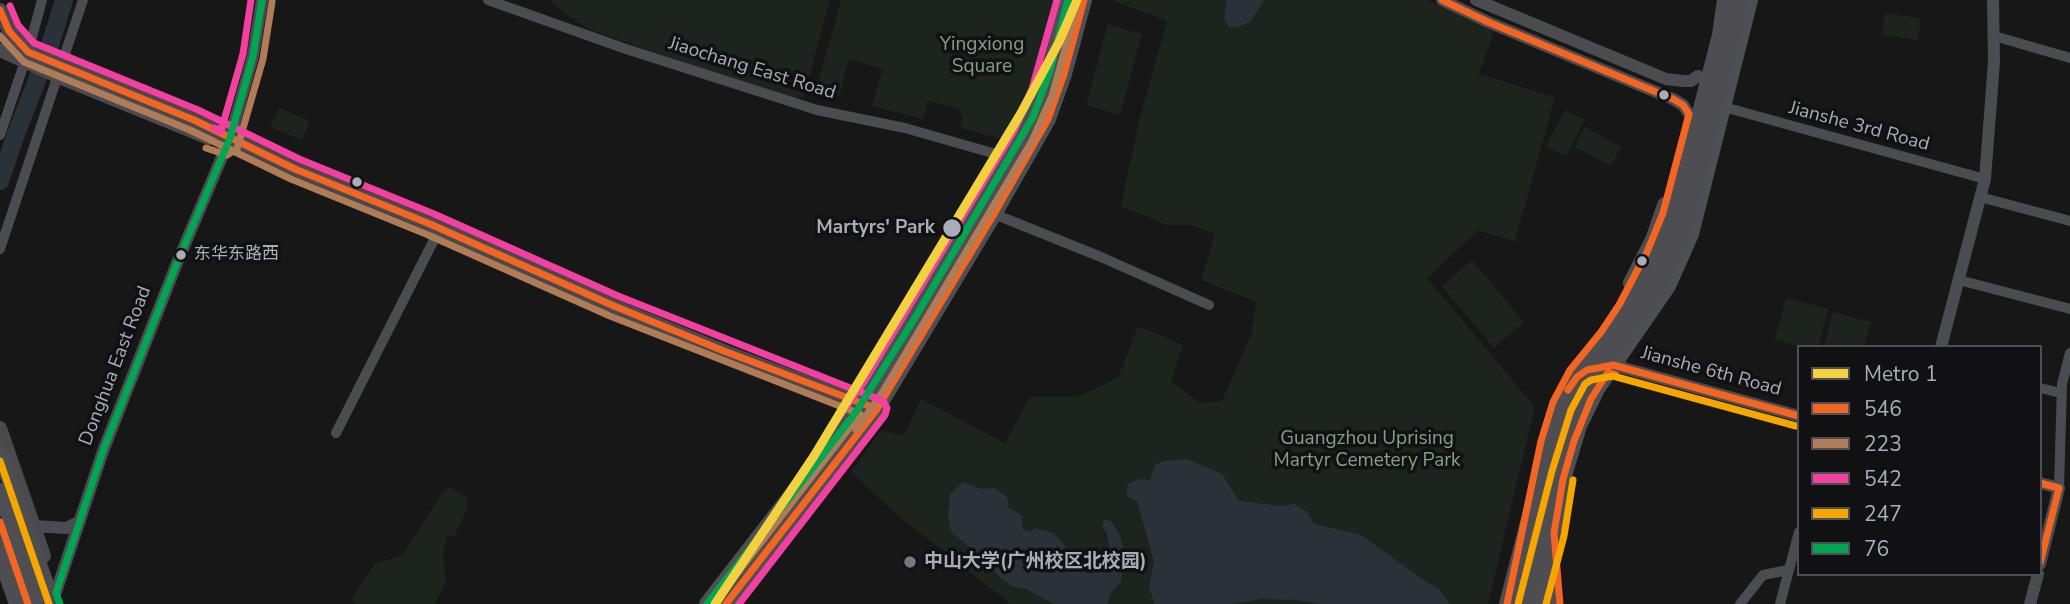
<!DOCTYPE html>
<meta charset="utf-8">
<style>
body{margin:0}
#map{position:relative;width:2070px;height:604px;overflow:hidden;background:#171717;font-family:"Nunito Sans",sans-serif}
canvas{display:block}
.legend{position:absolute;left:1797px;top:345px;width:245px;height:231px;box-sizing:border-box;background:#111113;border:2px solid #4d4f55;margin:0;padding:9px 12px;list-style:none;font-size:21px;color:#a8adb8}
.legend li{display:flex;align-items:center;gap:14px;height:35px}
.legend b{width:35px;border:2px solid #4d4f55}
</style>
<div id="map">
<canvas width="2070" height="604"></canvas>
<ul class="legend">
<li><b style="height:9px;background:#f3d03e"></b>Metro 1</li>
<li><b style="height:9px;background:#f26522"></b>546</li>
<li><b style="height:9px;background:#b07c57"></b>223</li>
<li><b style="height:9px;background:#f240a1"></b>542</li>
<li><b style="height:9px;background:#f7a600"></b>247</li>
<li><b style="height:9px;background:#00a651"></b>76</li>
</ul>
</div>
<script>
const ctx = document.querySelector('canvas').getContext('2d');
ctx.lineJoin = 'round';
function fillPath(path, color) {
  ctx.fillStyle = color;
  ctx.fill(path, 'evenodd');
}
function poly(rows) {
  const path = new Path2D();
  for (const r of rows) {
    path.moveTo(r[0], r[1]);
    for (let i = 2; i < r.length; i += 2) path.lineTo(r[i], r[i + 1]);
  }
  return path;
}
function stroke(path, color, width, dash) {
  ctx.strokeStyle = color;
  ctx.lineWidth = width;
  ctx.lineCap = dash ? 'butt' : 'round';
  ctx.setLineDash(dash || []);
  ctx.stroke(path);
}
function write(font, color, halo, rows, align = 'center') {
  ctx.font = font + ' "Nunito Sans","Noto Sans SC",sans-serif';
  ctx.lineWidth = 7;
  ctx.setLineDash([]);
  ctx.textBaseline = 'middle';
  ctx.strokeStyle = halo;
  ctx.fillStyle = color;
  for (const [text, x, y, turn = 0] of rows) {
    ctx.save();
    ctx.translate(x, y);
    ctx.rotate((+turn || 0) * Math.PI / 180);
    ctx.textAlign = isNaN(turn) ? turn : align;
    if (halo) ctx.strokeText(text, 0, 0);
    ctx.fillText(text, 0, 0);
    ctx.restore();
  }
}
const green = poly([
 [550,0,830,0,804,96,798,99,710,72,589,29,565,14],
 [841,0,1056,0,1029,97,1006,140,960,128,963,117,957,108,928,101,923,119,872,106,883,69,849,60,839,97,816,90],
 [1112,0,1427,0,1494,32,1479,74,1555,97,1515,241,1478,231,1427,278,1535,407,1488,604,1011,604,897,515,851,472,880,431,904,435,921,399,1005,443,1030,397,1077,397,1118,378,1138,326,1183,345,1171,381,1200,403,1222,401,1251,335,1256,302,1201,280,1215,234,1191,225,1167,225,1121,206,1138,125,1167,21],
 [1885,13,1921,18,1918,40,1882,35],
 [1108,24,1142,34,1120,115,1086,105],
 [279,108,310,121,302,140,270,127],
 [1565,110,1585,120,1566,156,1546,146],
 [1585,127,1621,147,1611,166,1575,147],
 [1472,260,1524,322,1494,348,1442,286],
 [1786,298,1828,309,1818,347,1801,347,1775,339],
 [1833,312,1871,322,1864,347,1824,347],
 [449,487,467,498,468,507,454,537,448,535,443,552,446,581,435,604,357,604,351,599,376,562,395,558,403,554,444,490]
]);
const water = poly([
 [1227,0,1264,0,1250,22,1238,27,1229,27,1224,20],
 [1187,459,1222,474,1239,501,1281,506,1295,504,1307,512,1314,524,1361,535,1426,582,1437,587,1450,604,1319,604,1297,600,1260,599,1232,604,1155,604,1149,588,1154,561,1137,501,1126,496,1128,484,1139,479,1150,480,1155,465,1162,461],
 [963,482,981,489,995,488,1007,497,1009,508,1021,515,1023,529,1030,532,1035,528,1053,533,1063,543,1072,558,1093,568,1106,561,1110,547,1106,531,1102,527,1104,519,1112,522,1120,536,1125,555,1121,582,1112,591,1107,604,1054,604,1026,589,1012,586,1001,578,972,549,951,532,948,514,950,494]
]);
const river = poly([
 [0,181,16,134,48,52,64,0]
]);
const minor = poly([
 [488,0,626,49,817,110,905,128,1010,158],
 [1994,36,2070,58],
 [1724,107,1985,179],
 [0,135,28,52,42,0],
 [1980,197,2070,221],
 [994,214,1101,257,1209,305],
 [0,249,83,0],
 [1959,280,2070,309],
 [2040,388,2061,393],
 [336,433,440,228],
 [2059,488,2062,384,2070,353],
 [1740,604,1763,575,1788,570],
 [1780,604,1799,532]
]);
const tertiary = poly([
 [1442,0,1488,22,1673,99,1683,105,1689,114],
 [1476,0,1666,79,1683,81,1691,81,1698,76],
 [1941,347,1985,179,1994,62,1993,0],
 [1606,365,1613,365,1799,416],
 [2040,483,2059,488,2040,564],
 [34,526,66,528,79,522],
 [0,537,8,560],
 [52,604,103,451,177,263,230,138,253,56,262,0],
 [2030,604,2038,574]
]);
const secondary = poly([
 [0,10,9,31,28,52,194,120,295,169,430,224,614,306,724,351,872,407],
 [0,50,57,76,209,138],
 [0,428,44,556]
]);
const primary = poly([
 [0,491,40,604],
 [9,548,28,604],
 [707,604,856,412,913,321,1033,117,1050,71,1068,0],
 [726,604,877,409,994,214,1048,119,1064,74,1084,0],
 [1535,604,1554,533,1563,479,1579,426,1597,389,1668,286,1691,234,1750,0]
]);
const trunk = poly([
 [1688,210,1740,0],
 [1631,283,1653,240,1665,205],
 [0,556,17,604],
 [1507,604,1542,468,1565,397,1577,377,1632,301,1650,271,1665,238,1685,171,1720,35,1725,0]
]);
const trunkBridge = poly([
 [0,454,53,604],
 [1548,530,1552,604],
 [1525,604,1558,465,1570,428,1597,370,1641,310,1663,276,1677,243,1688,210]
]);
const bus1 = poly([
 [1442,0,1488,22,1673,99,1683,105,1689,114,1663,213,1647,252,1619,305,1601,332,1570,370,1553,402,1541,441,1507,604],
 [0,10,9,31,28,52,194,120,295,169,430,224,614,306,724,351,877,409],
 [1568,390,1577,377,1587,370,1613,365,1799,416],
 [2040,483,2059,488,2040,563],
 [0,522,28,604],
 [726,604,877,409,994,214,1048,119,1064,74,1084,0],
 [1560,604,1554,533,1563,479,1574,441,1591,399,1608,372,1616,375]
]);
const bus2 = poly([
 [0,36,24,62,190,130,291,179,426,234,610,316,860,414,718,598],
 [206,148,227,155,237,149,263,59,272,2],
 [856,430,882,393,1032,141,1052,96,1078,3]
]);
const bus3 = poly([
 [10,6,18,25,34,43,198,110,299,159,434,214,618,296,883,401,887,408,885,415,739,604],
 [214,128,221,131,243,54,251,0],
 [838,418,864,382,1014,131,1032,89,1057,0]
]);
const bus4 = poly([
 [0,461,49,604],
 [1518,604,1552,471,1571,410,1585,384,1591,380,1613,376,1796,426],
 [1546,604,1564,536,1573,480]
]);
const bus5 = poly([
 [60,604,56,593,103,451,177,263,230,138,253,56,262,0],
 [707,604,856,412,913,321,1033,117,1050,71,1068,0]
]);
const metro1 = poly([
 [715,604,814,456,1021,113,1059,42,1077,0]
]);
const markers = [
 [1664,95,6,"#a8adb8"],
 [357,182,6,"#a8adb8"],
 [952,228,10,"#a8adb8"],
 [181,255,6,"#a8adb8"],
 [1642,261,6,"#a8adb8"],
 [910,562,7,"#757880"]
];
const busNames = [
 ["东华东路西",194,255]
];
const parkNames = [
 ["Yingxiong",982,45],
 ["Square",982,67],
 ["Guangzhou Uprising",1367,439],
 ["Martyr Cemetery Park",1367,461]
];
const streetNames = [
 ["Jiaochang East Road",752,69,17],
 ["Jianshe 3rd Road",1859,127,15],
 ["Donghua East Road",116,366,-69],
 ["Jianshe 6th Road",1711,372,15]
];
const stopNames = [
 ["Martyrs' Park",935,228]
];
const poiNames = [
 ["中山大学(广州校区北校园)",924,562]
];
fillPath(green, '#1d241e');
fillPath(water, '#2a3239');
stroke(river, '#2a3239', 18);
stroke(minor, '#4b4c50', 10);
stroke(tertiary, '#4b4c50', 12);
stroke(secondary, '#4a4a4e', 14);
stroke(primary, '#4d4f52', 16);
stroke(trunk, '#4e4e52', 16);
stroke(trunkBridge, '#4e4e52', 16);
stroke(bus1, '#f26522', 7);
stroke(bus2, '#b07c57', 7);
stroke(bus3, '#f240a1', 7);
stroke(bus4, '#f7a600', 7);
stroke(bus5, '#00a651', 7);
stroke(metro1, '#f3d03e', 9);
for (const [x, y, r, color] of markers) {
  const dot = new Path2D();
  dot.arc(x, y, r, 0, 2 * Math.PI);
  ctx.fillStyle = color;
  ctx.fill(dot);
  stroke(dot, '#111113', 2.5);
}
write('17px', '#a8adb8', '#111113', busNames, 'left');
write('19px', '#7fa381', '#111113', parkNames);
write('19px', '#a8adb8', '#111113', streetNames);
write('bold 19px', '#a8adb8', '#111113', stopNames, 'right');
write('bold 19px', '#a8adb8', '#111113', poiNames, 'left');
</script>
